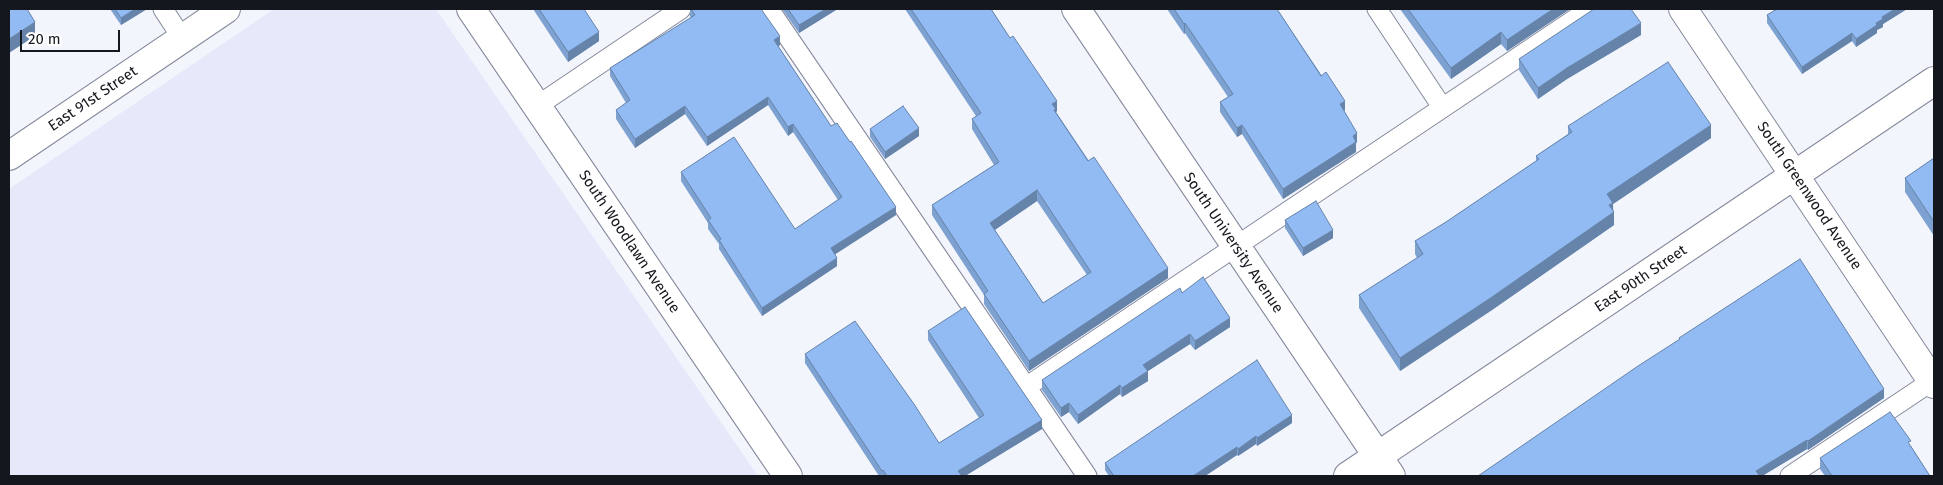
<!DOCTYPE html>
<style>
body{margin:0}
#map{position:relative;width:1943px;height:485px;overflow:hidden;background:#f3f5fd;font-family:"Fira Sans",sans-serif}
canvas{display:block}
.frame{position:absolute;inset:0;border:10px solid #15171e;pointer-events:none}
.scale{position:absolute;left:20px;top:30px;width:100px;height:22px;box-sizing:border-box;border:2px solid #15171e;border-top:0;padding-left:6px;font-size:15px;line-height:18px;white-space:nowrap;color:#15171e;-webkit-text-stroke:4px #fff;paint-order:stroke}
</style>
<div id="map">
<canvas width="1943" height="485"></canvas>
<div class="frame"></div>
<div class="scale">20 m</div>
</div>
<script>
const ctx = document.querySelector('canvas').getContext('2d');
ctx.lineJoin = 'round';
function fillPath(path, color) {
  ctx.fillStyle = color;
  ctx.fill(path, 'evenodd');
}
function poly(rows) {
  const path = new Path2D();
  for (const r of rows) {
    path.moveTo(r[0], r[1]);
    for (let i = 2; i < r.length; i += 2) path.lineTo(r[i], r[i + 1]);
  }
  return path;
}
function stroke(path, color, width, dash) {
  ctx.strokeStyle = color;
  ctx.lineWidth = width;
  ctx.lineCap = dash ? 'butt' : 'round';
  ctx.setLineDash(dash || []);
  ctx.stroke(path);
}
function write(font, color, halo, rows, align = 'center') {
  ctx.font = font + ' "Fira Sans",sans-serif';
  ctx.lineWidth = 5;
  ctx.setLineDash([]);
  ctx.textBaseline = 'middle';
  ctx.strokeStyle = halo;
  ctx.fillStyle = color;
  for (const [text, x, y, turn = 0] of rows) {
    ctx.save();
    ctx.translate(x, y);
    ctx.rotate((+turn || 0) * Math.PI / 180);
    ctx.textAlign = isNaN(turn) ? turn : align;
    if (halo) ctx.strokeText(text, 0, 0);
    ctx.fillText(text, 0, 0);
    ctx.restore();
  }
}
const built = poly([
 [274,9,436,9,758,476,9,476,9,189]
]);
const lane = poly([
 [163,9,182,38],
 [769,9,1087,476],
 [1377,9,1442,107],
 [537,106,681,9],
 [1026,387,1590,9],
 [1790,476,1932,381]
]);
const street = poly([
 [471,9,788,476],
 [1076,9,1391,476],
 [1683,9,1934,384],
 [9,156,226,9],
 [1348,476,1934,81]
]);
const wall = poly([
 [110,9,147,9,121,25],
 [533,9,584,9,599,41,568,62],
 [690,9,761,9,780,45,778,46,831,126,896,215,835,254,837,266,762,316,719,249,719,244,708,229,708,223,681,181,681,172,795,229,838,200,793,132,788,136,768,105,707,146,685,114,635,148,616,119,616,110,626,103,610,76,610,68,691,18,690,16],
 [782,9,836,9,836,10,799,33],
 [905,9,991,9,1057,111,1056,112,1168,278,1029,371,984,304,984,295,932,215,932,205,994,165,972,129,972,119,976,116],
 [1037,201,1087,275,1043,303,995,230],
 [1167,9,1277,9,1345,110,1344,111,1357,142,1356,143,1356,152,1283,199,1242,134,1237,137,1220,112,1220,102,1228,97,1185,33,1184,34],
 [1400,9,1570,9,1507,51,1501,44,1451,79],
 [1777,9,1907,9,1883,24,1883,27,1877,30,1877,33,1856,47,1852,41,1802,74,1767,23,1767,15],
 [1641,35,1567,79,1538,99,1519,70,1519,59],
 [1568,126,1711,138,1613,204,1614,225,1492,310,1400,371,1359,308,1359,295,1417,258,1415,254,1415,241,1446,222,1536,161,1536,156,1568,134],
 [870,129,919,136,885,159,870,137],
 [1934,158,1934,236,1905,192,1905,178],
 [1285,220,1333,238,1303,256,1285,228],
 [1182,293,1230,327,1195,350,1190,344,1148,371,1148,381,1122,397,1120,394,1078,424,1069,412,1061,417,1042,390,1042,380],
 [928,331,1042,429,965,476,879,476,805,363,805,354,939,443,979,418,928,340],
 [1679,338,1884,398,1808,450,1807,449,1762,476,1478,476,1679,340],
 [1292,423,1257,446,1256,444,1238,456,1237,455,1205,476,1109,476,1105,470,1105,463],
 [1911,446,1930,476,1825,476,1820,469,1820,458]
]);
const shadedWall = poly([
 [135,9,147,9,121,25,121,18],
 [826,9,836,9,836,10,799,33,799,25],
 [1553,9,1570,9,1507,51,1507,40],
 [1895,9,1907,9,1883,24,1883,27,1877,30,1877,33,1856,47,1856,39,1876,23,1882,17],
 [35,22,35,36,9,53,9,39],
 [1185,23,1185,33,1184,34,1184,24],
 [1641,23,1641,35,1567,79,1538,99,1538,88,1567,68],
 [599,32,599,41,568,62,568,52],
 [1501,32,1501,44,1451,79,1451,68],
 [1852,33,1852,41,1802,74,1802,67],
 [780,36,780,45,774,49,774,40],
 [768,97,768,105,707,146,707,137],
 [1057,101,1057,111,1056,112,1056,119,1052,104],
 [1345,101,1345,110,1340,113,1340,104],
 [685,106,685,114,635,148,635,139],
 [793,124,793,132,788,136,788,127],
 [1242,125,1242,134,1237,137,1237,128],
 [1711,125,1711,138,1613,204,1613,213,1614,212,1614,225,1492,310,1400,371,1400,358,1607,194],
 [919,128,919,136,885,159,885,152],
 [1357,133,1357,142,1356,143,1356,152,1283,199,1283,189],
 [1037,190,1037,201,990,233,990,223],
 [896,207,896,215,831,257,831,248],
 [1333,230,1333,238,1303,256,1303,248],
 [837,258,837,266,762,316,762,308],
 [1168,268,1168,278,1029,371,1029,361],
 [1230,318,1230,327,1195,350,1195,341],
 [1190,334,1190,344,1148,371,1148,381,1122,397,1122,388,1143,365],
 [1120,385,1120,394,1078,424,1078,415],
 [1884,389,1884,398,1808,450,1808,441],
 [1069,403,1069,412,1061,417,1061,408],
 [1292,415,1292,423,1257,446,1257,438],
 [1042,420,1042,429,965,476,958,476,958,471],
 [1256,436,1256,444,1238,456,1238,449],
 [1807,440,1807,449,1762,476,1756,476,1756,471],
 [1237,447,1237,455,1205,476,1193,476]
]);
const building = poly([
 [9,9,27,9,35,22,9,39,9,9],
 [115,9,135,9,121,18,115,9],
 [539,9,584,9,599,32,568,52,539,9],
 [691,9,761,9,780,36,774,40,831,126,837,123,850,142,851,141,896,207,831,248,837,258,762,308,719,240,721,239,708,220,711,218,681,172,734,137,795,229,842,197,793,124,788,127,768,97,707,137,685,106,635,139,616,110,630,100,610,68,695,15,691,9],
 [788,9,826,9,799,25,788,9],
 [911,9,991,9,1010,38,1013,36,1057,101,1052,104,1056,109,1054,110,1088,161,1094,157,1168,268,1029,361,984,294,988,291,932,205,999,162,972,119,981,113,911,9],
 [1037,190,1091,272,1043,303,990,223,1037,190],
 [1174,9,1277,9,1321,76,1326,72,1345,101,1340,104,1357,133,1353,136,1356,142,1283,189,1242,125,1237,128,1220,102,1233,94,1185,23,1184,24,1174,9],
 [1408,9,1553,9,1507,40,1501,32,1451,68,1408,9],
 [1594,9,1631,9,1641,23,1567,68,1538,88,1519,59,1594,9],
 [1777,9,1895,9,1882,17,1883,19,1876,23,1877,25,1856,39,1852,33,1802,67,1767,15,1777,9],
 [1668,62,1711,125,1607,194,1613,203,1609,205,1614,212,1492,297,1400,358,1359,295,1423,254,1415,241,1446,222,1539,159,1536,156,1572,132,1568,126,1668,62],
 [903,106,919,128,885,152,870,129,903,106],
 [1934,158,1934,222,1905,178,1934,158],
 [1316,201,1333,230,1303,248,1285,220,1316,201],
 [1800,259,1884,389,1808,441,1807,440,1756,471,1760,476,1478,476,1638,366,1680,339,1679,338,1800,259],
 [1203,277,1230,318,1195,341,1190,334,1143,365,1148,371,1122,388,1120,385,1078,415,1069,403,1061,408,1042,380,1180,288,1182,293,1203,277],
 [965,307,1042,420,958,471,962,476,887,476,883,470,882,471,805,354,855,321,914,404,939,443,984,415,928,331,965,307],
 [1257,360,1292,415,1257,438,1256,436,1238,449,1237,447,1193,476,1114,476,1105,463,1257,360],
 [1890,412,1911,441,1908,442,1930,476,1832,476,1820,458,1890,412]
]);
const streetNames = [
 ["East 91st Street",93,99,-34],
 ["South Greenwood Avenue",1809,196,56],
 ["South Woodlawn Avenue",629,242,56],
 ["South University Avenue",1233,243,56],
 ["East 90th Street",1641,279,-34]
];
fillPath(built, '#e6e9fa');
stroke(lane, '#83879a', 21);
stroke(street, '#83879a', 30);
stroke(lane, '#fff', 19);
stroke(street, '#fff', 28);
fillPath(wall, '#7da1d0');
fillPath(shadedWall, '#6683a9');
fillPath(building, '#91bbf2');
stroke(building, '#6683a9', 1);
write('15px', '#15171e', '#fff', streetNames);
</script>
